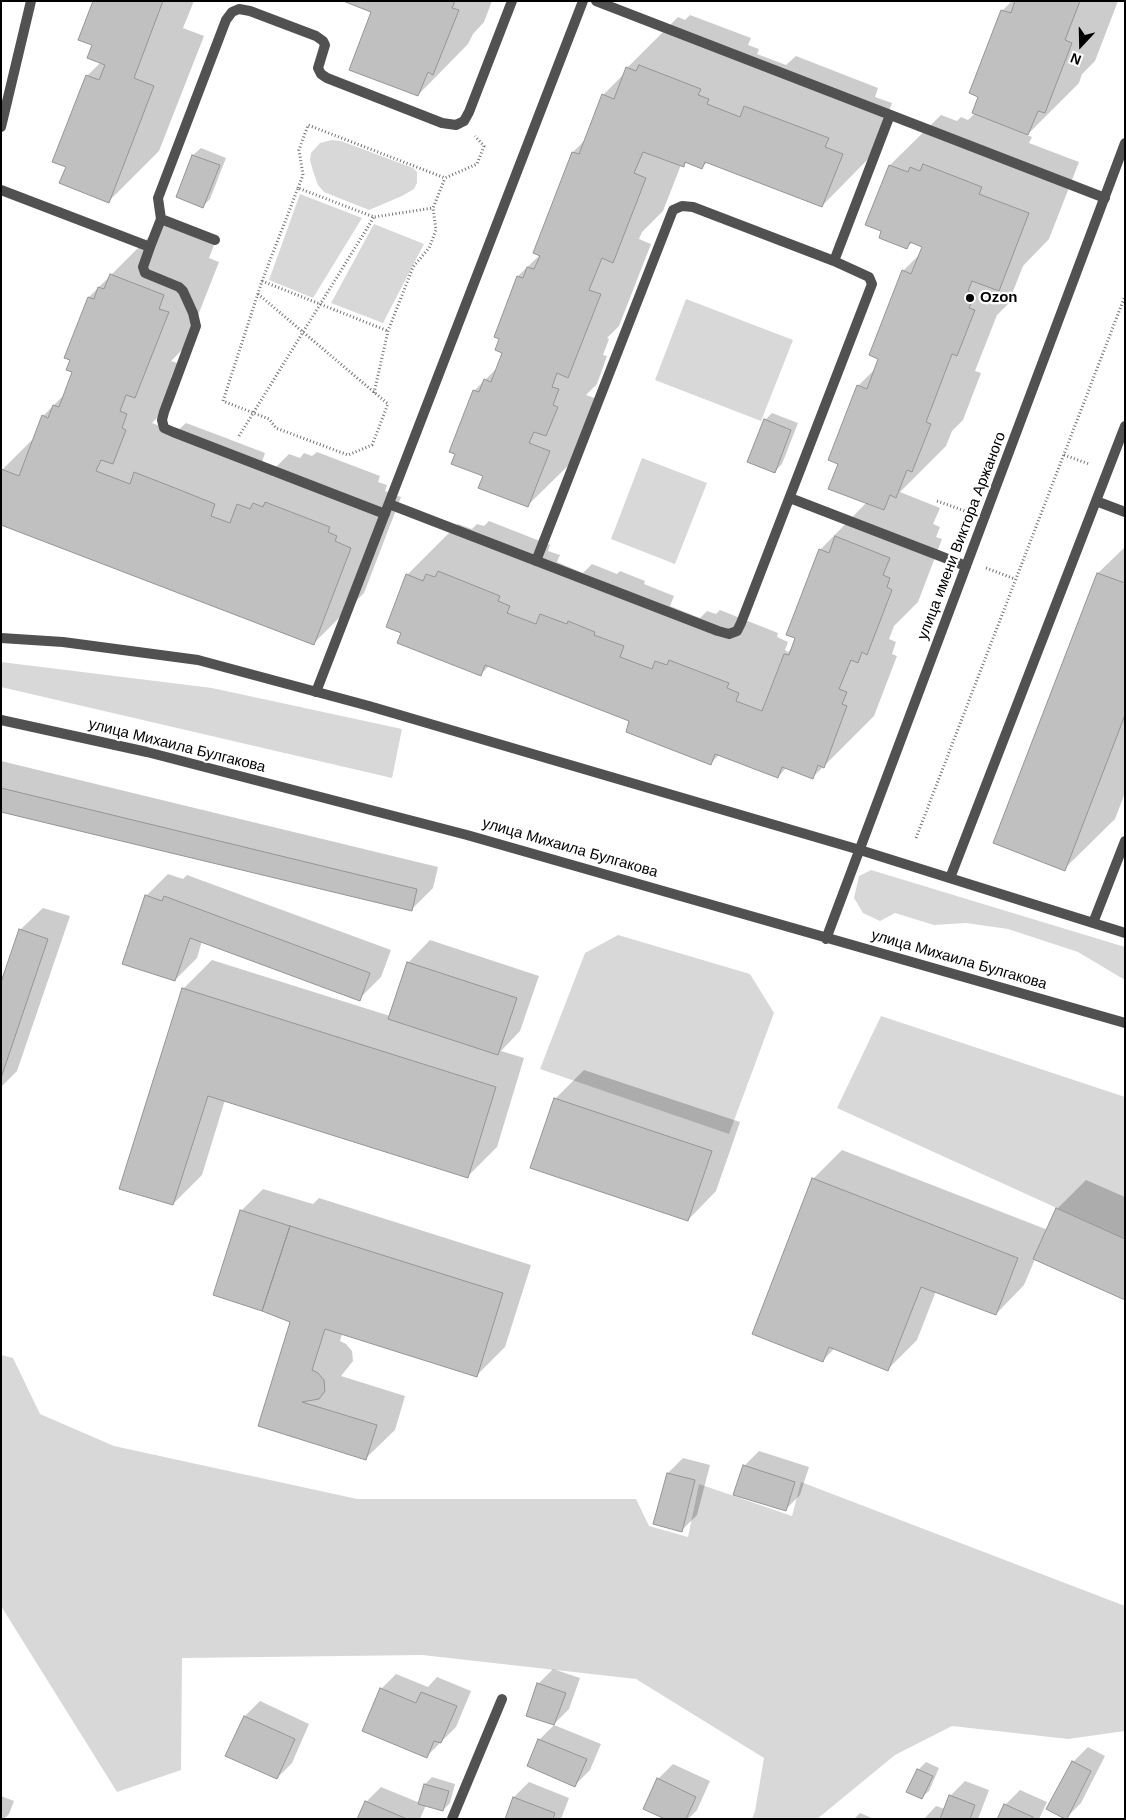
<!DOCTYPE html>
<meta charset="utf-8">
<style>
body{margin:0}
#map{position:relative;width:1126px;height:1820px;overflow:hidden;background:#fff;font-family:Arial,sans-serif}
canvas{display:block}
.frame{position:absolute;inset:0;border:2px solid #000;pointer-events:none}
.north{position:absolute;left:1056px;top:20px;width:50px;height:50px;-webkit-text-stroke:4px #fff;paint-order:stroke;rotate:201deg;font-size:14px;font-weight:700;line-height:20px;text-align:center;color:#000}
.north::after{content:'';display:block;margin:auto;width:18px;height:22px;background:#000;clip-path:polygon(50% 0,100% 100%,50% 72%,0 100%)}
</style>
<div id="map">
<canvas width="1126" height="1820"></canvas>
<div class="frame"></div>
<div class="north">N</div>
</div>
<script>
const ctx = document.querySelector('canvas').getContext('2d');
ctx.lineJoin = 'round';
function fillPath(path, color) {
  ctx.fillStyle = color;
  ctx.fill(path, 'evenodd');
}
function poly(rows) {
  const path = new Path2D();
  for (const r of rows) {
    path.moveTo(r[0], r[1]);
    for (let i = 2; i < r.length; i += 2) path.lineTo(r[i], r[i + 1]);
  }
  return path;
}
function stroke(path, color, width, dash) {
  ctx.strokeStyle = color;
  ctx.lineWidth = width;
  ctx.lineCap = dash ? 'butt' : 'round';
  ctx.setLineDash(dash || []);
  ctx.stroke(path);
}
function write(font, color, halo, rows, align = 'center') {
  ctx.font = font + ' Arial,sans-serif';
  ctx.lineWidth = 4.5;
  ctx.setLineDash([]);
  ctx.textBaseline = 'middle';
  ctx.strokeStyle = halo;
  ctx.fillStyle = color;
  for (const [text, x, y, turn = 0] of rows) {
    ctx.save();
    ctx.translate(x, y);
    ctx.rotate((+turn || 0) * Math.PI / 180);
    ctx.textAlign = isNaN(turn) ? turn : align;
    if (halo) ctx.strokeText(text, 0, 0);
    ctx.fillText(text, 0, 0);
    ctx.restore();
  }
}
const green = poly([
 [332,140,341,141,413,168,417,172,417,183,414,189,402,196,369,210,324,192,318,185,313,171,310,160,311,153,320,143],
 [300,194,362,218,313,298,269,280],
 [374,224,424,244,383,323,331,303],
 [686,299,793,340,761,421,655,380],
 [642,458,707,483,675,564,611,539],
 [1,662,212,688,402,729,392,778,1,687],
 [871,870,1125,947,1125,980,1078,952,1008,929,966,923,934,925,895,913,880,921,863,913,854,898,859,876],
 [618,935,750,974,774,1013,729,1134,540,1069,585,953],
 [881,1016,1125,1097,1125,1239,837,1108],
 [1,1355,13,1358,40,1414,114,1446,357,1499,636,1499,649,1526,688,1537,699,1484,792,1516,801,1482,1125,1606,1125,1731,1068,1739,952,1726,895,1755,817,1819,752,1819,755,1811,764,1758,636,1679,422,1655,182,1658,181,1770,117,1792,1,1606]
]);
const shadow = poly([
 [94,1,194,1,183,28,204,36,159,151,109,201,67,166,87,76,101,62,93,44],
 [347,1,492,1,484,22,473,34,468,44,418,95,373,11],
 [1012,1,1118,1,1095,61,1082,74,1079,83,1027,135,1032,137,1029,143,1079,162,1049,239,1023,266,1008,304,997,315,975,371,981,373,963,420,952,431,946,446,900,492,940,508,933,524,940,527,936,537,942,539,918,602,894,626,889,639,896,642,892,654,897,656,874,716,813,777,787,767,778,777,719,755,711,763,631,721,489,666,481,674,402,632,407,575,458,524,472,529,477,524,484,526,489,521,550,545,548,551,560,555,557,562,583,573,592,564,617,574,620,571,645,581,644,584,674,596,670,606,700,618,707,611,716,614,720,610,778,633,777,637,788,642,785,650,788,652,794,646,820,550,867,502,839,463,858,386,877,367,903,271,921,253,923,246,913,242,907,247,883,231,867,225,890,165,941,115,957,121,961,117,968,120,975,113,1002,11],
 [690,15,751,38,748,45,759,49,757,54,786,65,796,56,878,88,875,97,892,103,872,155,822,206,708,161,702,168,687,162,683,166,681,165,663,211,642,232,639,239,651,244,619,326,607,338,609,339,603,355,607,356,597,384,586,395,600,400,579,455,528,505,484,476,474,391,498,367,504,352,501,338,495,336,518,276,540,255,573,152,586,139,603,95,625,73,627,68,678,17,685,20],
 [201,148,226,158,210,199,203,206,177,196,193,155],
 [162,224,214,245,209,258,219,262,186,346,171,361,177,363,171,378,176,379,163,412,152,423,176,432,186,423,226,438,265,453,261,465,273,470,289,454,300,458,304,453,312,456,317,452,380,476,378,482,387,485,385,491,401,497,364,593,313,644,2,470,35,437,43,416,66,393,74,372,89,297],
 [772,413,798,423,782,464,775,471,765,420],
 [1125,547,1125,793,1115,819,1064,869,1098,573],
 [1,761,438,867,433,888,411,910,1,811],
 [168,874,183,879,187,875,391,950,381,977,359,999,202,941,197,958,175,980,146,896],
 [43,908,70,916,17,1071,1,1087,1,986,20,930],
 [430,940,539,976,520,1031,501,1051,524,1058,497,1147,468,1176,225,1100,202,1175,173,1204,183,989,212,960,390,1016,408,963],
 [584,1070,740,1122,716,1191,688,1220,555,1099],
 [842,1150,1048,1230,1057,1209,1086,1180,1125,1197,1125,1299,1035,1259,1024,1285,996,1314,936,1291,917,1340,888,1369,835,1348,823,1360,813,1179],
 [263,1189,313,1204,319,1198,531,1265,505,1347,476,1376,342,1334,340,1341,346,1344,352,1351,353,1361,341,1376,405,1396,395,1430,366,1458,260,1425,292,1321,241,1211],
 [759,1451,809,1467,800,1495,785,1510,744,1466],
 [683,1458,710,1465,697,1515,682,1530,668,1473],
 [553,1669,580,1678,569,1709,554,1724,538,1684],
 [396,1674,428,1687,437,1677,471,1691,456,1727,427,1756,381,1689],
 [260,1701,309,1724,292,1763,277,1778,245,1716],
 [554,1725,601,1744,590,1770,575,1785,539,1740],
 [1088,1747,1105,1756,1081,1803,1066,1818,1073,1762],
 [926,1762,939,1768,929,1791,921,1798,908,1791,918,1770],
 [673,1764,710,1781,697,1810,688,1819,668,1819,658,1779],
 [432,1777,455,1784,450,1803,443,1810,426,1805,420,1819,359,1819,366,1802,381,1787,420,1803,425,1784],
 [965,1781,989,1790,978,1819,924,1819,936,1806,945,1809,950,1796],
 [529,1782,569,1798,561,1819,506,1819,514,1797],
 [1020,1790,1047,1802,1039,1819,998,1819,1005,1805],
 [1,1796,14,1801,9,1814,4,1819,1,1819],
 [860,1813,874,1819,854,1819]
]);
const building = poly([
 [93,1,163,1,134,78,154,86,109,203,59,183,66,167,52,162,86,75,99,80,105,65,87,58,92,45,78,40,93,1],
 [343,1,455,1,452,8,459,10,433,75,428,72,418,96,349,70,371,12,343,1],
 [1015,1,1080,1,1065,40,1072,43,1045,113,1038,111,1028,135,972,113,978,97,969,93,1001,10,1011,13,1015,1],
 [639,65,701,89,698,95,709,99,707,104,740,117,744,106,829,138,825,147,843,154,822,207,705,162,702,169,685,162,684,167,643,152,634,173,646,178,613,263,602,258,589,290,601,294,568,378,557,373,552,387,559,389,553,405,558,407,546,436,534,432,529,443,550,451,528,507,478,488,483,476,451,464,455,454,449,452,473,390,479,392,484,379,491,382,502,353,495,350,499,339,494,337,517,276,523,278,527,267,534,269,540,256,533,253,572,152,579,154,602,94,614,99,626,67,636,71,639,65],
 [192,155,220,165,203,208,176,197,192,155],
 [923,164,982,187,979,194,1029,213,999,291,972,281,968,291,975,294,969,308,975,310,957,356,952,354,926,422,931,424,912,472,907,470,896,498,890,495,884,510,828,489,838,464,828,460,857,385,867,389,878,359,869,355,902,270,911,274,922,247,910,242,907,249,879,238,881,231,865,225,889,165,908,172,910,167,920,171,923,164],
 [110,274,164,295,159,309,169,312,135,398,126,395,120,411,127,414,122,428,126,430,113,464,101,460,96,471,130,484,134,472,175,488,215,504,211,516,230,523,237,504,250,509,253,503,263,507,265,502,330,527,328,532,337,536,335,541,351,548,314,645,1,525,1,469,19,476,42,415,48,418,53,405,59,407,72,372,66,370,70,360,64,358,88,297,94,299,98,287,104,289,110,274],
 [764,419,791,430,775,473,747,462,764,419],
 [835,536,890,558,883,575,890,578,887,587,892,590,867,655,862,652,858,663,851,660,839,689,847,692,842,704,847,706,824,768,818,765,813,779,782,767,778,778,715,754,711,765,626,732,629,721,485,665,481,676,397,643,401,633,386,627,406,574,423,581,426,574,435,577,438,571,500,596,498,601,510,606,507,613,536,624,540,614,567,624,568,621,595,632,594,635,624,646,620,657,652,669,655,661,667,665,669,660,729,683,727,688,739,693,736,701,762,711,784,654,789,655,795,638,786,635,819,549,829,553,835,536],
 [1097,573,1125,583,1125,715,1065,871,993,843,1097,573],
 [1,788,417,889,412,911,1,812,1,788],
 [145,895,162,901,164,896,370,973,360,1001,190,938,175,981,122,964,145,895],
 [19,929,48,939,1,1078,1,982,19,929],
 [407,962,517,998,498,1055,388,1019,407,962],
 [182,988,496,1087,468,1178,208,1096,173,1205,119,1189,182,988],
 [554,1098,712,1151,688,1221,530,1168,554,1098],
 [812,1178,1018,1258,996,1315,921,1287,888,1371,829,1347,823,1362,752,1334,812,1178],
 [1056,1208,1125,1239,1125,1300,1033,1259,1056,1208],
 [240,1210,290,1226,262,1311,213,1295,240,1210],
 [290,1226,503,1293,477,1377,325,1329,312,1370,318,1373,324,1380,325,1391,319,1399,302,1402,377,1425,366,1460,258,1426,290,1322,262,1311,290,1226],
 [743,1465,795,1482,786,1511,733,1495,743,1465],
 [667,1473,695,1480,682,1532,653,1524,667,1473],
 [537,1683,566,1693,554,1725,526,1716,537,1683],
 [380,1688,416,1703,421,1692,457,1706,441,1743,434,1741,427,1758,362,1731,380,1688],
 [244,1716,295,1739,277,1779,225,1756,244,1716],
 [538,1739,587,1759,575,1787,527,1766,538,1739],
 [1072,1761,1091,1771,1067,1819,1065,1819,1046,1809,1072,1761],
 [917,1769,933,1776,922,1799,906,1792,917,1769],
 [657,1778,696,1797,686,1819,665,1819,643,1809,657,1778],
 [424,1784,449,1791,443,1811,418,1804,424,1784],
 [949,1795,975,1805,970,1819,940,1819,949,1795],
 [513,1797,555,1813,553,1819,505,1819,513,1797],
 [365,1801,407,1819,357,1819,365,1801],
 [1004,1804,1033,1817,1032,1819,997,1819,1004,1804]
]);
const path = poly([
 [298,188,303,175,299,150,308,125,445,178,477,164,484,146,475,136],
 [262,281,388,331],
 [258,294,388,404,372,445,348,455,276,428,269,419,223,401,262,281,298,188,374,217,433,208],
 [374,393,388,331,413,267,429,248,436,230,433,208,445,178],
 [239,436,374,217],
 [1064,455,1089,464],
 [937,501,965,511],
 [986,568,1015,579],
 [916,838,1125,296]
]);
const service = poly([
 [596,1,1105,198],
 [1,190,150,247,143,267,145,273,179,287,183,291,193,313,196,326,164,412,162,420,164,428,173,432,385,514],
 [161,219,158,198,226,20,232,12,239,9,250,11,316,36,323,41,325,45,318,68,321,74,327,78,442,123,456,125,464,121,469,112,512,1],
 [150,247,161,219,215,240],
 [790,498,966,566],
 [1096,501,1125,512],
 [389,504,718,631,729,634,737,631,741,623,872,284,869,277,834,261],
 [536,561,673,210,682,206,693,207,834,261,890,115],
 [1,638,63,642,198,660,369,706,860,850,1125,933],
 [316,692,583,1],
 [950,878,1125,426],
 [1093,923,1125,841]
]);
const minor = poly([
 [1,127,31,1],
 [1,720,147,752,467,835,1125,1023],
 [826,939,1125,143],
 [452,1819,502,1699]
]);
const markers = [
 [970,298,5,"#000"]
];
const poiNames = [
 ["Ozon",980,298]
];
const streetNames = [
 ["улица имени Виктора Аржаного",962,536,-69],
 ["улица Михаила Булгакова",177,746,14],
 ["улица Михаила Булгакова",570,848,16],
 ["улица Михаила Булгакова",959,960,16]
];
fillPath(green, '#d8d8d8');
fillPath(shadow, '#0003');
fillPath(building, '#c0c0c0');
stroke(building, '#959595', 1);
stroke(path, '#737373', 3, [1, 2.5]);
stroke(service, '#515151', 10);
stroke(minor, '#515151', 10);
for (const [x, y, r, color] of markers) {
  const dot = new Path2D();
  dot.arc(x, y, r, 0, 2 * Math.PI);
  ctx.fillStyle = color;
  ctx.fill(dot);
  stroke(dot, '#fff', 2);
}
write('bold 15px', '#000', '#fff', poiNames, 'left');
write('15px', '#000', '#fff', streetNames);
</script>
